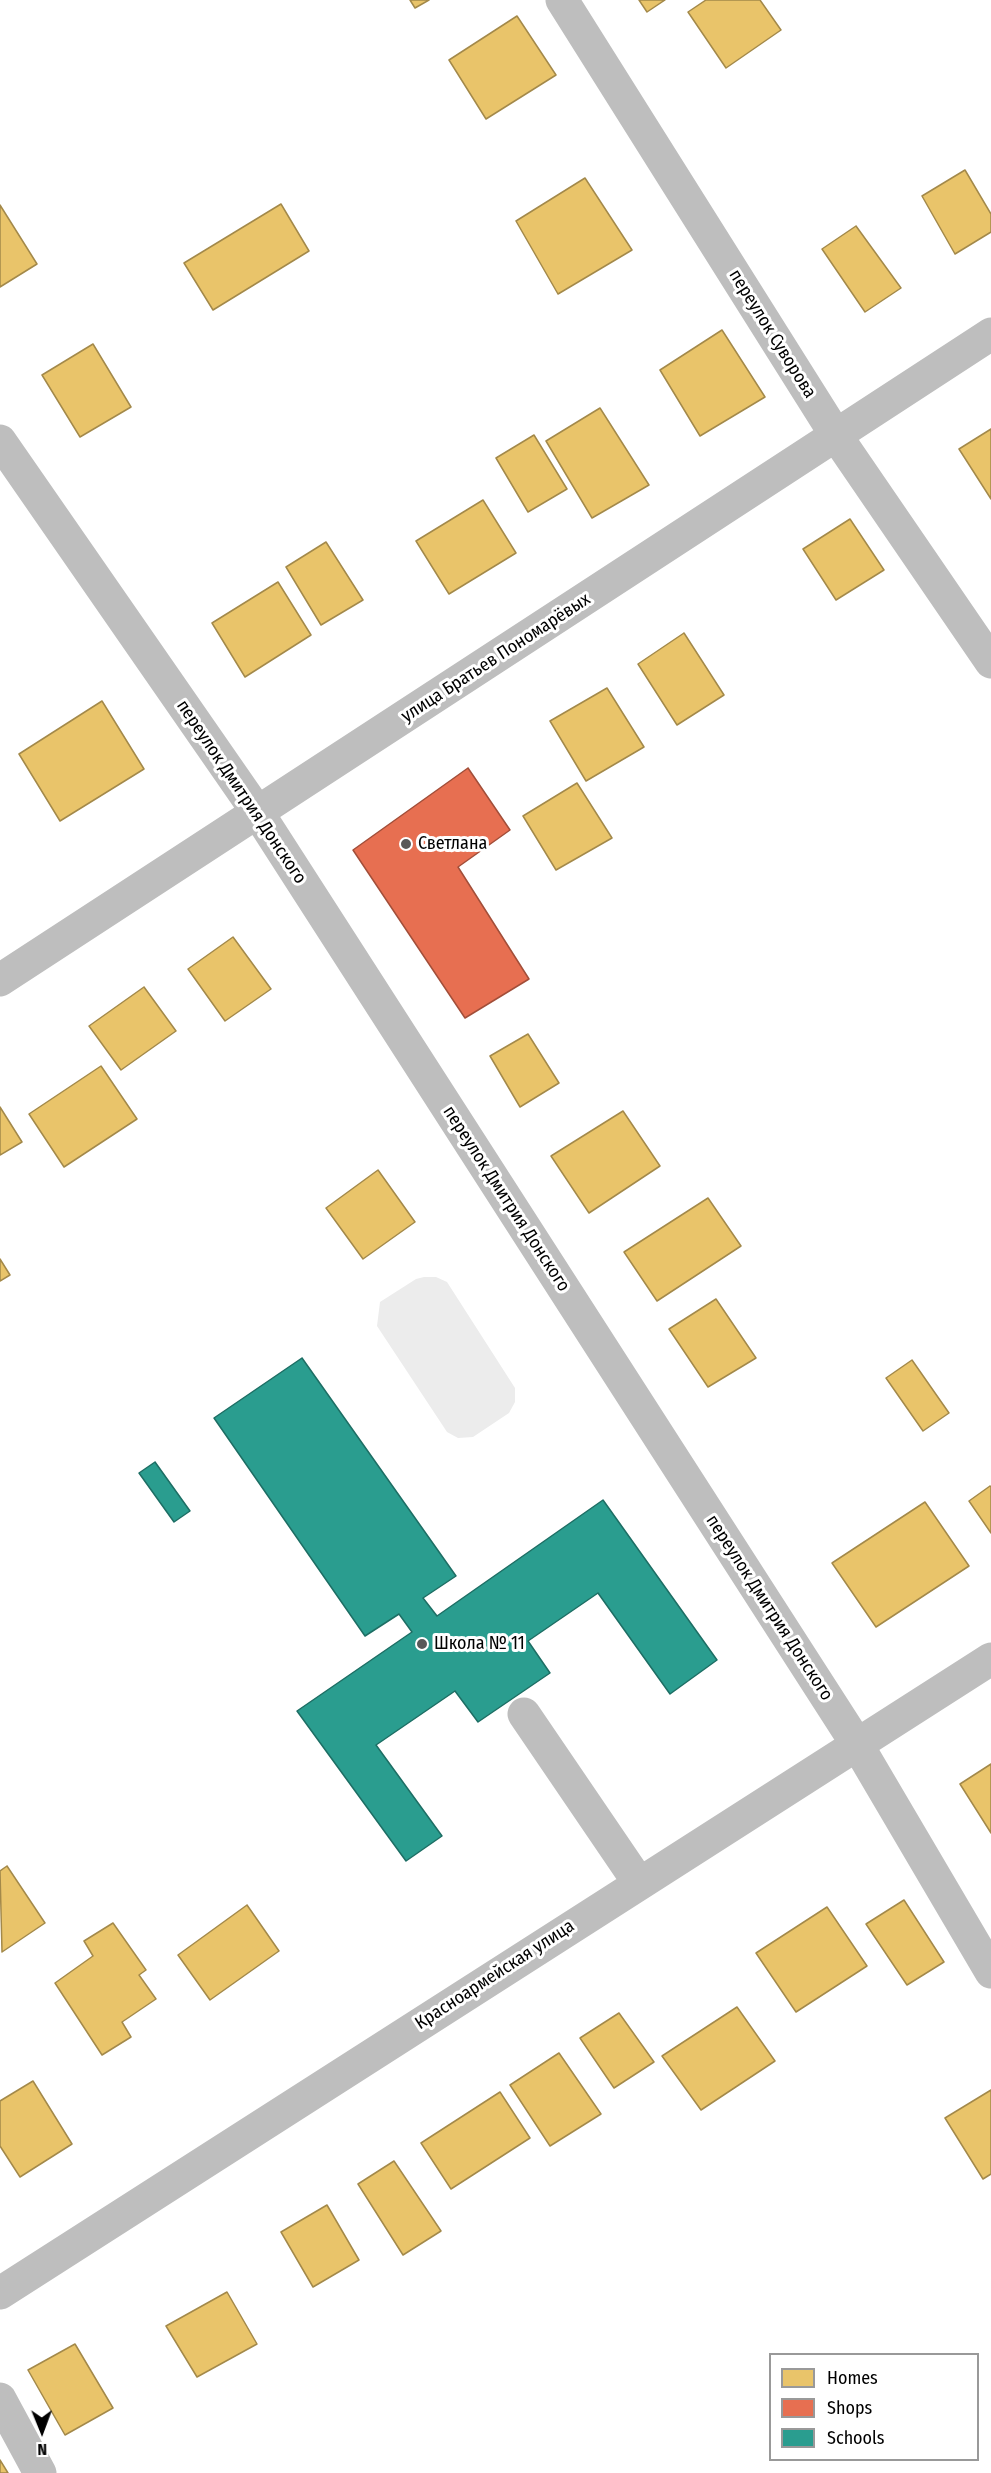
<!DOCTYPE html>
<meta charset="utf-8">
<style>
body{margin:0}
#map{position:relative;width:991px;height:2473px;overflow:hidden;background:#fff;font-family:"Fira Sans Condensed",sans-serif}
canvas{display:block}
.legend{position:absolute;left:769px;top:2353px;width:210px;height:108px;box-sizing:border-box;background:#fff;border:2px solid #999;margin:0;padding:8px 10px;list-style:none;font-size:18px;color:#000}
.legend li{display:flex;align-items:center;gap:12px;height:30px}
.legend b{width:30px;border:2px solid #999}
.north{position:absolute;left:12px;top:2401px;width:60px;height:60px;-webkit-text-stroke:4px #fff;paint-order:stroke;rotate:179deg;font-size:16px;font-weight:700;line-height:24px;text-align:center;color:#000}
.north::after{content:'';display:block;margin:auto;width:21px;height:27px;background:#000;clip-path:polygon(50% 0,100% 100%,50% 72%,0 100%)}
</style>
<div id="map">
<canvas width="991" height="2473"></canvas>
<ul class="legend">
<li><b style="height:16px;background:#e9c46a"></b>Homes</li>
<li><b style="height:16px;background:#e76f51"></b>Shops</li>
<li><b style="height:16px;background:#2a9d8f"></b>Schools</li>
</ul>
<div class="north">N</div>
</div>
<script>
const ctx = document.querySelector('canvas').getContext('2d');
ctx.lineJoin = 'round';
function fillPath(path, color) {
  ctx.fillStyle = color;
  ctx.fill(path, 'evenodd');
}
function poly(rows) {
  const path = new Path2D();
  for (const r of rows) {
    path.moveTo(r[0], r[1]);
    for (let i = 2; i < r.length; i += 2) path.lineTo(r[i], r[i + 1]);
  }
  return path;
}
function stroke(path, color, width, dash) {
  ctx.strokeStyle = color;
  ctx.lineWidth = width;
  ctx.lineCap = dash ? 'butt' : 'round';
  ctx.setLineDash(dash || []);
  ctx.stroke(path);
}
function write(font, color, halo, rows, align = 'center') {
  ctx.font = font + ' "Fira Sans Condensed",sans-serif';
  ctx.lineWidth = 6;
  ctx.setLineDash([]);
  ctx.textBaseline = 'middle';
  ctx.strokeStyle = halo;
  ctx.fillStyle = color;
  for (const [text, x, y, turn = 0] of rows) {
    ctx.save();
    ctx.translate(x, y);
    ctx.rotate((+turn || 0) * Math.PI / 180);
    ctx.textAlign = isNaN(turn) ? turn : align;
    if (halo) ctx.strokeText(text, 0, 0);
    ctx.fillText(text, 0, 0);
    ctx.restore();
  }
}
const green = poly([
 [424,1277,436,1277,447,1282,515,1388,515,1402,509,1413,473,1437,458,1438,447,1432,377,1326,380,1302,416,1279]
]);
const homes = poly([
 [410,0,429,0,415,8,410,0],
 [639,0,665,0,647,12,639,0],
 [706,0,760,0,781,30,726,68,688,12,706,0],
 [517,16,556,75,486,119,449,60,517,16],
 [965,170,991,214,991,232,955,254,922,196,965,170],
 [585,178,632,250,558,294,516,221,585,178],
 [281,204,309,251,213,310,184,263,281,204],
 [0,205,37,264,0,287,0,205],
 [856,226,901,288,865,312,822,249,856,226],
 [722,330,765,397,700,436,660,370,722,330],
 [93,344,131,407,80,437,42,375,93,344],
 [600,408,649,485,592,518,546,441,600,408],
 [991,429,991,499,959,449,991,429],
 [534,435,567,489,528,512,496,458,534,435],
 [483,500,516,553,449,594,416,541,483,500],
 [850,519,884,570,836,600,803,549,850,519],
 [326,542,363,600,321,625,286,567,326,542],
 [278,582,311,635,245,677,212,623,278,582],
 [684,633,724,695,677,725,638,664,684,633],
 [607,688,644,747,586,781,550,721,607,688],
 [102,701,144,769,60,821,19,754,102,701],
 [577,783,612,838,556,870,523,816,577,783],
 [233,937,271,989,225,1021,188,969,233,937],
 [144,987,176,1031,121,1070,89,1026,144,987],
 [528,1034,559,1083,520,1107,490,1056,528,1034],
 [101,1066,137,1119,64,1167,29,1114,101,1066],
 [0,1107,22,1142,0,1155,0,1107],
 [623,1111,660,1166,589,1213,551,1156,623,1111],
 [378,1170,415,1222,363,1259,326,1208,378,1170],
 [708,1198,741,1246,657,1301,624,1252,708,1198],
 [0,1259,10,1275,0,1281,0,1259],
 [716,1299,756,1358,708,1387,669,1329,716,1299],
 [912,1360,949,1413,923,1431,886,1378,912,1360],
 [990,1486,991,1487,991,1533,969,1501,990,1486],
 [925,1502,969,1566,876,1627,832,1563,925,1502],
 [991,1764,991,1833,960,1784,991,1764],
 [7,1866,45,1923,2,1952,0,1871,7,1866],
 [904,1900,944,1962,907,1985,866,1924,904,1900],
 [247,1905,279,1951,210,2000,178,1955,247,1905],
 [827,1907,867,1966,796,2012,756,1953,827,1907],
 [113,1923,146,1970,139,1975,156,1999,122,2022,131,2037,102,2055,55,1983,93,1956,84,1941,113,1923],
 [737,2007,775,2061,701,2110,662,2056,737,2007],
 [619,2013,654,2062,614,2088,580,2038,619,2013],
 [559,2053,601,2114,550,2146,510,2085,559,2053],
 [33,2081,72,2144,20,2177,0,2146,0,2101,33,2081],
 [991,2090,991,2174,983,2179,945,2118,991,2090],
 [500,2092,530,2138,451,2189,421,2143,500,2092],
 [394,2161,441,2231,403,2255,358,2184,394,2161],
 [327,2205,359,2260,313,2287,281,2232,327,2205],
 [227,2292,257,2344,197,2377,166,2326,227,2292],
 [75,2344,113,2408,65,2435,28,2370,75,2344],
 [0,2460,8,2473,0,2473,0,2460]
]);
const shops = poly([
 [468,768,510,830,458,867,529,979,465,1018,353,850,468,768]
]);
const schools = poly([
 [302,1358,456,1576,423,1598,437,1616,603,1500,717,1660,670,1694,598,1593,528,1641,550,1673,478,1722,455,1691,376,1745,442,1836,406,1861,297,1711,412,1632,399,1614,365,1636,214,1418,302,1358],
 [155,1462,190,1511,174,1522,139,1473,155,1462]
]);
const minor = poly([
 [562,0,837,437,991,662],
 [0,441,258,813,858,1746,991,1972],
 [0,980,991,334],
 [524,1714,639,1883],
 [0,2293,991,1659],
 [0,2399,40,2473]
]);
const markers = [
 [406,844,6,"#595959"],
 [422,1644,6,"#595959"]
];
const streetNames = [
 ["переулок Суворова",772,334,58],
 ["улица Братьев Пономарёвых",496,658,-33],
 ["переулок Дмитрия Донского",241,792,56],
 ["переулок Дмитрия Донского",506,1199,57],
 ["переулок Дмитрия Донского",769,1608,57],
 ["Красноармейская улица",495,1975,-33]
];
const poiNames = [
 ["Светлана",418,844],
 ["Школа № 11",434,1644]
];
fillPath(green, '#ececec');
fillPath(homes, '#e9c46a');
stroke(homes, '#a3894a', 1.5);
fillPath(shops, '#e76f51');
stroke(shops, '#a24e39', 1.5);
fillPath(schools, '#2a9d8f');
stroke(schools, '#1d6e64', 1.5);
stroke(minor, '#bebebe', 33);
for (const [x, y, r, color] of markers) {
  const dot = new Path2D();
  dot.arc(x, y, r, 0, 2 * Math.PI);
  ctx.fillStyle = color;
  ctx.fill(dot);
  stroke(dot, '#fff', 2);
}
write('18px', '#000', '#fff', streetNames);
write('18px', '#000', '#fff', poiNames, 'left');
</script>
